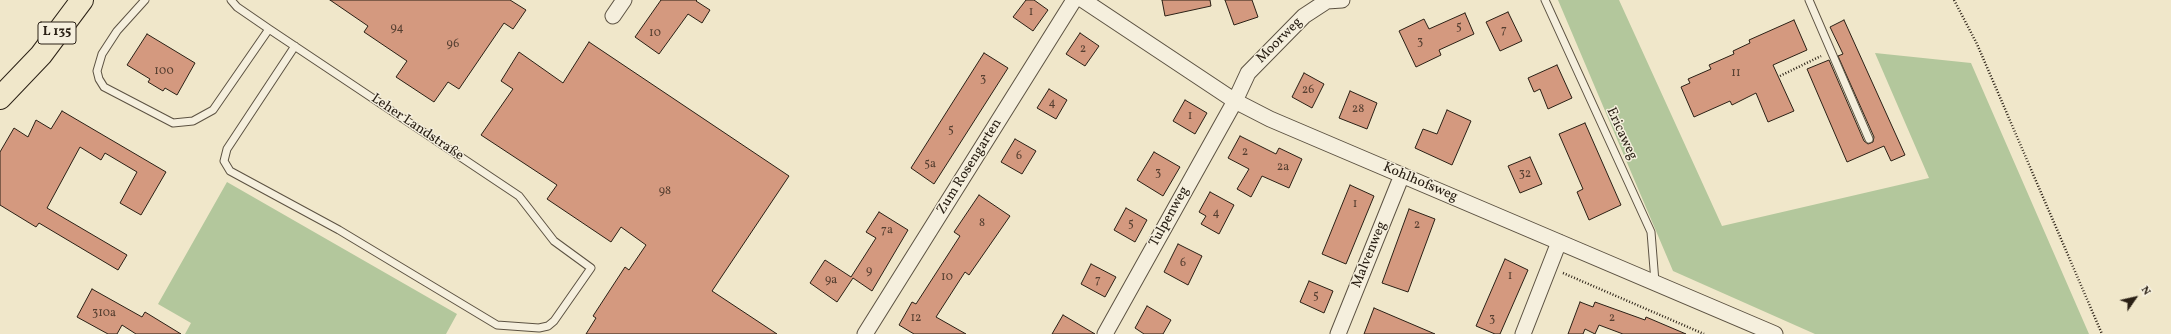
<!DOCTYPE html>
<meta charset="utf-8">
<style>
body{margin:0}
#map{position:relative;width:2171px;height:334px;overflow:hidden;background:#f0e7ca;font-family:Vollkorn,serif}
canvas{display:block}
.north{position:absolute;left:2115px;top:278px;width:40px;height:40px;-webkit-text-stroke:3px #f5efdd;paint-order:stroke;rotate:56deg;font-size:11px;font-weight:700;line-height:16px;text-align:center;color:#2a2015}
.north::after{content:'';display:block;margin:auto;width:14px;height:18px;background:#2a2015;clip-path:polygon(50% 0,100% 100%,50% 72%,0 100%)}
</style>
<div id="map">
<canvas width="2171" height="334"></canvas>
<div class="north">N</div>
</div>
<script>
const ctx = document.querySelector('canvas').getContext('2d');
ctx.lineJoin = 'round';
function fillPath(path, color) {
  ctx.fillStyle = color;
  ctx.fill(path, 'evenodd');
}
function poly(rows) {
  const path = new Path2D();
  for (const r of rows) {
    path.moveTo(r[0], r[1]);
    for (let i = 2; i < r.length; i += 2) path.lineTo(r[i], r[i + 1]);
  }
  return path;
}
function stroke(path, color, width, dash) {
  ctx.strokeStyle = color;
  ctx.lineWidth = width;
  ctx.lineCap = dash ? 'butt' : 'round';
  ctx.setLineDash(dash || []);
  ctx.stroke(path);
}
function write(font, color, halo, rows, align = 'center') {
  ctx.font = font + ' Vollkorn,serif';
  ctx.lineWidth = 3;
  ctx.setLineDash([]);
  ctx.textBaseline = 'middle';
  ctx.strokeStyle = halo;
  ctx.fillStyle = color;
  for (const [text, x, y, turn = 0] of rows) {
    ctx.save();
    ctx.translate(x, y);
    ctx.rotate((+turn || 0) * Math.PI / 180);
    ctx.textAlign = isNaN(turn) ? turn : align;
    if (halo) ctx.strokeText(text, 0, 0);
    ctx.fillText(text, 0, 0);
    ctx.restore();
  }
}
const green = poly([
 [1558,0,1619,0,1722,226,1929,178,1875,53,1971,63,2089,334,1815,334,1673,271],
 [227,182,457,314,446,334,185,334,191,323,158,304]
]);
const building = poly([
 [330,0,510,0,526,10,513,29,504,23,459,89,448,82,434,102,396,77,407,61,364,32,368,26,330,0],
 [661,0,697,0,696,1,710,10,702,23,688,14,659,54,635,37,661,0],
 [1026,0,1034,0,1048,10,1033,31,1013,17,1026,0],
 [1162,0,1210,0,1211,6,1165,16,1162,0],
 [1225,0,1252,0,1258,17,1234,25,1225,0],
 [1508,12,1522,41,1500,51,1486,22,1508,12],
 [1465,13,1474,34,1439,50,1441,55,1416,67,1399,31,1424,19,1429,29,1465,13],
 [1794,20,1807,50,1773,65,1794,111,1768,122,1756,93,1732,105,1730,101,1694,117,1681,87,1690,83,1688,79,1711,69,1709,65,1734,54,1733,51,1750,43,1749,40,1794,20],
 [1844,20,1905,155,1891,161,1884,146,1847,162,1807,69,1829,60,1864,141,1868,144,1873,142,1874,137,1838,56,1843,54,1830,27,1844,20],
 [1080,33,1099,46,1085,66,1066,54,1080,33],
 [147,34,195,63,177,95,165,88,163,91,148,82,150,79,127,65,147,34],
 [589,42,789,176,712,291,777,334,586,334,596,318,593,316,625,267,629,270,646,245,621,227,611,242,547,199,557,185,481,135,513,89,501,81,519,52,563,83,589,42],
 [984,53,1008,68,934,184,911,168,984,53],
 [1557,65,1572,98,1548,109,1540,89,1534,92,1528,78,1557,65],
 [1304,73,1324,84,1312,108,1292,97,1304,73],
 [1049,89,1067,100,1056,119,1037,108,1049,89],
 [1350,91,1377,103,1367,129,1339,118,1350,91],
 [1185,100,1207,113,1195,134,1173,121,1185,100],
 [1447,110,1471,121,1452,165,1415,148,1423,129,1437,134,1447,110],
 [62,111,166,172,141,215,120,203,137,172,105,153,101,160,80,147,47,208,127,255,118,270,39,223,36,227,0,205,0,152,14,128,28,137,36,120,51,129,62,111],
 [1585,123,1621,205,1589,220,1577,192,1583,189,1559,134,1585,123],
 [1240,136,1276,154,1279,148,1302,159,1289,188,1262,176,1251,197,1237,189,1249,169,1228,158,1240,136],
 [1015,139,1036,151,1022,174,1001,162,1015,139],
 [1154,152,1180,167,1163,196,1137,180,1154,152],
 [1530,157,1542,184,1520,193,1508,166,1530,157],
 [1350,185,1374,196,1346,264,1322,254,1350,185],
 [1210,192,1234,205,1219,234,1201,224,1206,216,1199,212,1210,192],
 [979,195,1010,216,969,275,965,272,936,317,966,334,914,334,899,325,912,302,916,304,960,236,954,232,979,195],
 [1126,208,1147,220,1135,242,1114,230,1126,208],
 [1409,209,1435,219,1408,292,1382,283,1409,209],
 [879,212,908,230,872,291,853,278,837,302,810,283,825,260,851,277,876,238,866,232,879,212],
 [1178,244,1202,256,1188,285,1164,272,1178,244],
 [1505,259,1528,270,1500,334,1495,334,1476,326,1505,259],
 [1091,264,1116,277,1105,297,1081,284,1091,264],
 [1309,281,1333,291,1324,313,1300,302,1309,281],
 [92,289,142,317,145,312,181,334,136,334,122,325,117,334,108,334,77,317,92,289],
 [1580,302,1593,307,1595,302,1645,320,1646,317,1686,334,1623,334,1599,325,1595,334,1585,329,1583,334,1568,334,1580,302],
 [1147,306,1171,320,1163,334,1144,334,1135,328,1147,306],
 [1374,308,1435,334,1364,334,1374,308],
 [1063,315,1095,334,1052,334,1063,315]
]);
const path = poly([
 [1954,0,1977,44,2102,334],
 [1780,76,1821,56],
 [1563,273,1704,334]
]);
const lane = poly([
 [145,0,117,31,102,54,97,71,99,79,104,87,173,123,193,121,213,110,269,29],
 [231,0,237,7,269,29,519,196,554,241,591,268,554,321,548,326,539,328,497,325,339,230,230,171,224,161,227,149,295,46],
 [1545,0,1651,232,1655,282],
 [1809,0,1869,139]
]);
const street = poly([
 [1083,0,1235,101,1270,119,1775,334],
 [613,16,624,0],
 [865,334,1074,0],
 [1105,334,1235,101,1248,73,1304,16,1327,1,1342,0],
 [1338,334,1402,175],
 [1523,334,1559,242]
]);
const primary = poly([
 [0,98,41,55,82,0]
]);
const numberNames = [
 ["1",1031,13],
 ["5",1459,28],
 ["94",397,29],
 ["7",1504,31],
 ["10",655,34],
 ["3",1420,43],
 ["96",453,45],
 ["2",1083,50],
 ["100",164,72],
 ["11",1736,74],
 ["3",983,80],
 ["26",1308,91],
 ["4",1052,104],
 ["28",1358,110],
 ["1",1190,117],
 ["5",951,131],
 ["2",1245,153],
 ["6",1019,157],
 ["5a",930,165],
 ["2a",1283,168],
 ["3",1158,174],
 ["32",1525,175],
 ["98",665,192],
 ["1",1355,205],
 ["4",1216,214],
 ["8",982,224],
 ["5",1131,225],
 ["2",1417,226],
 ["7a",887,231],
 ["6",1183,264],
 ["9",869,272],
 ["1",1510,277],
 ["10",947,278],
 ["9a",831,281],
 ["7",1098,281],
 ["5",1316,297],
 ["310a",104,314],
 ["12",916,319],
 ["2",1612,319],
 ["3",1492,320]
];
const shields = [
 [57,33,38]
];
const shieldNames = [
 ["L 135",57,33]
];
const streetNames = [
 ["Moorweg",1280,41,-45],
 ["Leher Landstraße",417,128,34],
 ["Ericaweg",1621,134,65],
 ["Zum Rosengarten",970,167,-58],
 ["Kohlhofsweg",1420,183,23],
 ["Tulpenweg",1170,217,-61],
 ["Malvenweg",1370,255,-68]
];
fillPath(green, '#b3c79c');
fillPath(building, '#d4997f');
stroke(building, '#2a2015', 1);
stroke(lane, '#5c5242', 9);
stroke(street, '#5c5242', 17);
stroke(primary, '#2a2015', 24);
stroke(path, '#2a2015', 2.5, [1, 2]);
stroke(lane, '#f5efdd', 7);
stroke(street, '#f5efdd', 15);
stroke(primary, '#f0e7ca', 22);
write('12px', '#543e30', null, numberNames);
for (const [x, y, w] of shields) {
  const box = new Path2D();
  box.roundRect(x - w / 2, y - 11, w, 22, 3);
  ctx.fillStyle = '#f5efdd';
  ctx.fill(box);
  stroke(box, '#2a2015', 1);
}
write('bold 13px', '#2a2015', null, shieldNames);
write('14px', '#2a2015', '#f5efdd', streetNames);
</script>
